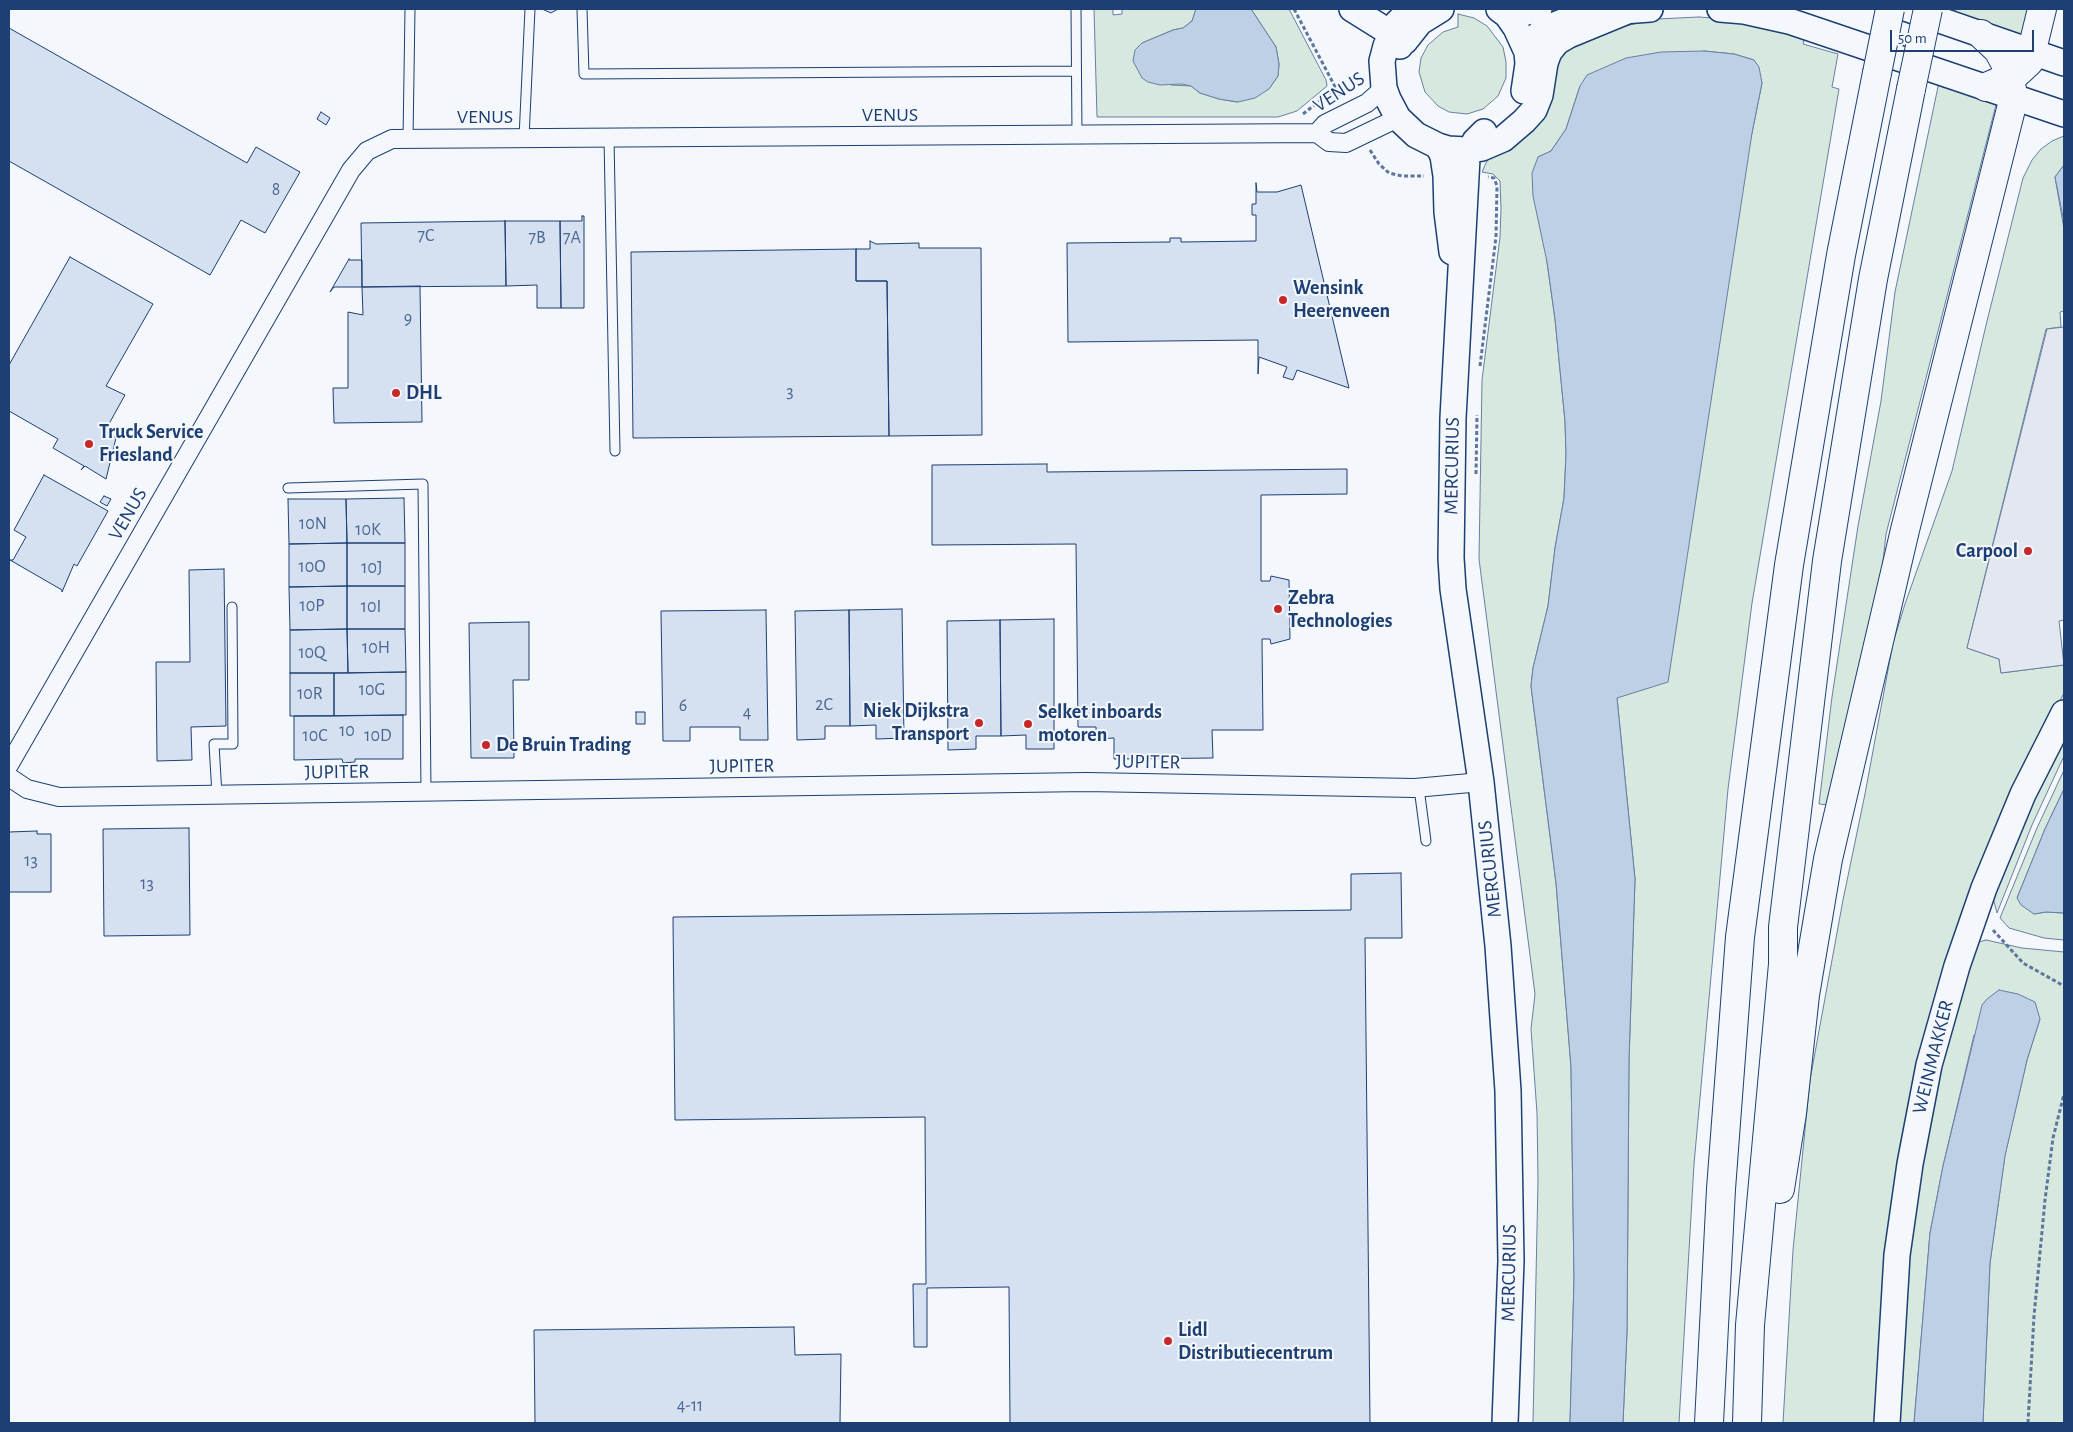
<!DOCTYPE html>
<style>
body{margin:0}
#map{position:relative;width:2073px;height:1432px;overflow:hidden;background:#f4f7fb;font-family:"Alegreya Sans",sans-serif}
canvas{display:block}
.frame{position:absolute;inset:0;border:10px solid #1d3f73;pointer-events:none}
.scale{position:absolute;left:1890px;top:30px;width:144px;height:22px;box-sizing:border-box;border:2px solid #1d3f73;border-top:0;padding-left:6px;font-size:15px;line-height:18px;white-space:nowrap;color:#1d3f73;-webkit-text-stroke:4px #f4f7fb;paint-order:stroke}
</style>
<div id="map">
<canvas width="2073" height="1432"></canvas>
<div class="frame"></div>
<div class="scale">50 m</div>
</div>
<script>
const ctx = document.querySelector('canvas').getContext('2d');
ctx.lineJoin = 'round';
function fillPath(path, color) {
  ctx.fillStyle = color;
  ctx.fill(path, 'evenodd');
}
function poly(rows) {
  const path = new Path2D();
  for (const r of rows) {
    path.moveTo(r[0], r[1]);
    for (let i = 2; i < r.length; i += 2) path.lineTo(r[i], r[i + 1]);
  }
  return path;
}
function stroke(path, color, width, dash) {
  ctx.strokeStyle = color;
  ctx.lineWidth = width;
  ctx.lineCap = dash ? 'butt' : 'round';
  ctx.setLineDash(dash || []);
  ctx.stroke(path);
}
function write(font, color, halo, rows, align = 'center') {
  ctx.font = font + ' "Alegreya Sans",sans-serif';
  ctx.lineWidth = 4;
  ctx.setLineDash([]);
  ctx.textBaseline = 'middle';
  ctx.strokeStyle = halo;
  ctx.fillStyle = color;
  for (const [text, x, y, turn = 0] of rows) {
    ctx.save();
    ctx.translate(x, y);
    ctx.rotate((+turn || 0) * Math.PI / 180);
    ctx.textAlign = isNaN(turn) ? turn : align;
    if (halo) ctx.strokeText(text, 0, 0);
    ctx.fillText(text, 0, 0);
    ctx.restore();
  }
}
const green = poly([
 [1094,9,1113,9,1113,15,1122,14,1122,9,1196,9,1192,21,1183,28,1173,30,1142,43,1171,85,1191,86,1200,93,1219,99,1237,102,1269,89,1278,76,1279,64,1276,47,1251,9,1289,9,1326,80,1327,86,1297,111,1278,117,1097,117,1094,9],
 [1956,9,2031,9,2026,29,2020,37,1954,15,1956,9],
 [1458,14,1474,18,1487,26,1503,47,1506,62,1506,78,1498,96,1483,109,1467,114,1449,112,1438,106,1425,92,1419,72,1421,58,1428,45,1443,32,1458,27,1458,14],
 [1699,17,1739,20,1805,37,1803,44,1838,54,1832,87,1839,89,1752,603,1728,789,1694,1164,1679,1423,1623,1423,1627,1332,1629,1060,1635,879,1617,698,1752,133,1762,83,1754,60,1734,54,1704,51,1580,86,1566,129,1551,151,1538,157,1547,262,1555,319,1565,421,1566,454,1564,498,1555,548,1548,606,1533,668,1531,686,1556,883,1571,1067,1574,1280,1570,1423,1533,1423,1538,1180,1537,1113,1531,1029,1535,994,1479,559,1482,380,1500,237,1501,208,1500,181,1493,174,1482,172,1486,163,1553,63,1571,43,1625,26,1657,19,1699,17],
 [1939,82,1995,101,1996,105,1886,534,1878,607,1829,805,1819,804,1832,697,1858,526,1881,401,1895,292,1939,82],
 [2064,136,2064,165,2055,177,2064,229,2064,311,2060,312,2061,327,2046,329,1967,648,1999,659,2001,673,2064,665,2064,693,2033,754,1961,918,1879,1423,1783,1423,1793,1250,1810,1080,1843,900,1865,794,1893,643,1905,604,1952,471,1987,321,2023,178,2032,160,2041,149,2052,141,2064,136],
 [2064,734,2064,756,2032,825,1997,913,1992,894,2022,822,2064,734],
 [2064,770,2064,789,2045,829,2017,898,2034,914,2046,912,2064,913,2064,940,2044,938,2009,928,2000,918,2037,828,2064,770],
 [1986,940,2022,948,2064,952,2064,1423,1983,1423,1990,1263,2005,1155,2027,1060,2040,1019,1974,1035,1943,1166,1930,1233,1914,1423,1898,1423,1909,1225,1939,1065,1975,943,1986,940]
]);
const parking = poly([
 [2064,327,2064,620,2059,621,2064,665,2001,673,1999,659,1967,648,2047,329,2064,327]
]);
const water = poly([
 [1196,9,1251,9,1276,47,1279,64,1278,76,1269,89,1255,98,1238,102,1219,99,1200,93,1191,86,1182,84,1160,85,1148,82,1142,78,1133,61,1135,50,1142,43,1173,30,1183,28,1192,21,1196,9],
 [1704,51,1734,54,1754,60,1759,67,1762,83,1752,133,1668,682,1617,698,1635,879,1629,1060,1627,1332,1623,1423,1570,1423,1574,1280,1571,1067,1556,883,1531,686,1533,668,1548,606,1555,548,1564,498,1566,454,1565,421,1555,319,1547,262,1533,196,1532,173,1538,157,1551,151,1566,129,1580,86,1587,75,1626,58,1661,52,1704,51],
 [2064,165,2064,222,2055,177,2064,165],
 [2064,789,2064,913,2046,912,2034,914,2021,905,2017,898,2045,829,2064,789],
 [1999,990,2018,994,2035,1002,2040,1019,2027,1060,2005,1156,1990,1263,1983,1423,1914,1423,1930,1233,1943,1166,1982,1005,1987,999,1999,990]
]);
const building = poly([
 [542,9,558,9,551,13,542,9],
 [9,28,247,163,256,147,300,172,265,233,241,220,210,275,9,161,9,28],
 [321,112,330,118,326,125,317,119,321,112],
 [1256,183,1257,192,1277,192,1301,185,1349,388,1297,370,1293,380,1283,377,1287,367,1259,357,1258,374,1258,340,1068,342,1067,243,1170,242,1170,238,1181,238,1181,242,1256,241,1256,215,1252,215,1252,204,1256,204,1256,183],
 [582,216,584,216,584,308,561,308,560,221,582,221,582,216],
 [505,221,506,286,362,287,361,223,505,221],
 [505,221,560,221,561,308,537,308,537,285,506,286,505,221],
 [870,241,876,244,919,243,919,248,981,248,982,435,889,436,887,281,856,281,856,249,870,249,870,241],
 [856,249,856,281,887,281,889,436,633,438,631,252,856,249],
 [70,257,153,304,106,386,125,395,105,431,116,438,106,479,85,466,81,470,84,466,53,448,58,439,9,411,9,365,70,257],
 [349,259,349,260,362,260,362,287,334,287,330,292,349,259],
 [420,286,422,422,334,423,333,388,348,388,348,312,363,315,362,287,420,286],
 [1047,464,1047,472,1347,469,1347,494,1261,495,1261,581,1270,581,1271,576,1289,580,1290,639,1271,644,1270,639,1262,639,1263,730,1212,730,1213,758,1114,759,1114,738,1096,739,1096,727,1078,727,1076,544,932,545,932,465,1047,464],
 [44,475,108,511,77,566,74,564,62,592,62,590,10,560,13,560,26,537,14,530,44,475],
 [104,496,111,499,107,506,100,502,104,496],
 [404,498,405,543,347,543,346,499,404,498],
 [288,499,346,499,347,543,289,544,288,499],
 [347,543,405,543,405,586,347,586,347,543],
 [347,543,347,586,289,587,289,544,347,543],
 [224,569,226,726,191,727,192,760,157,761,156,662,190,662,189,570,224,569],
 [347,586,405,586,405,629,347,629,347,586],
 [347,586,347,629,290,630,289,587,347,586],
 [902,609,904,738,876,739,876,725,850,726,849,610,902,609],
 [766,610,768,740,740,740,740,727,690,727,690,741,663,741,661,611,766,610],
 [849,610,850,726,825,726,825,739,797,740,795,611,849,610],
 [1054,619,1054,749,1026,749,1026,735,1001,736,1000,620,1054,619],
 [1000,620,1001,736,976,736,976,749,948,750,947,621,1000,620],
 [529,622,529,680,513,680,514,758,471,758,469,623,529,622],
 [347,629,405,629,406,672,348,673,347,629],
 [347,629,348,673,290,673,290,630,347,629],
 [406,672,406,715,334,716,334,673,406,672],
 [290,673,334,673,334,716,290,716,290,673],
 [636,712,645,712,645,724,636,724,636,712],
 [403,715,403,759,355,759,355,762,343,763,342,759,294,760,294,716,403,715],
 [189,828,190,935,104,936,103,829,189,828],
 [37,831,37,834,51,834,51,892,9,892,9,832,37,831],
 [1401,873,1402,938,1365,938,1370,1423,1010,1423,1009,1287,927,1288,927,1347,914,1347,913,1284,926,1284,925,1117,675,1120,673,917,1351,910,1351,874,1401,873],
 [794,1327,795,1355,841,1354,840,1423,535,1423,534,1330,794,1327]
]);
const path = poly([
 [1294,9,1340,96],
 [1303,114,1336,88],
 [1370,150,1379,164,1389,173,1402,176,1424,176],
 [1480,366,1496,237,1497,186,1494,178,1488,177],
 [1476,474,1477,415],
 [1993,930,2023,963,2064,986],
 [2028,1423,2034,1316,2045,1200,2053,1138,2064,1094]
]);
const lane = poly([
 [582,9,584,74,1076,71],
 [1076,9,1077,135],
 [524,138,530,9],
 [609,138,615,451],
 [408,139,410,9],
 [288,488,423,484,426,792],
 [1419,788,1426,841],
 [217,795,214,744,233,744,232,607]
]);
const street = poly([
 [1317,133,1325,124,1367,103,1384,88],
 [9,765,351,170,367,151,392,139,1317,133,1329,142,1346,143,1398,118],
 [9,777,27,789,59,797,1087,782,1415,788,1481,782]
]);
const secondary = poly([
 [1352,9,1392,34,1400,46],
 [1411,9,1397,23,1386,46,1382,61,1384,88,1388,99,1398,118,1416,135,1438,146,1448,149,1466,150,1482,148,1503,139,1524,121,1534,110,1540,95,1545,63,1549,52,1557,42,1569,35,1625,12],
 [1499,9,1507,15,1516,28,1527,52,1528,64,1524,91],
 [1720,9,1744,11,1789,21,2064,114],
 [1908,9,2064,63],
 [1507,15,1516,15,1539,9],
 [1405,41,1420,22,1441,9],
 [1527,52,1530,43,1541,32,1552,26,1582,14,1650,9],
 [1484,132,1475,141,1467,158,1453,418,1451,558,1453,589,1481,782,1498,946,1508,1091,1511,1261,1505,1423],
 [1438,146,1443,156,1446,176,1447,212,1452,252],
 [1887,1423,1897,1255,1910,1164,1929,1065,1957,966,1984,888,2023,794,2064,713]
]);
const highway = poly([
 [1986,87,2016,74,2029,62,2042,9],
 [1780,1189,1792,1113,1805,995,1828,859,1905,530,2014,97,2005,63,1998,50,1981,34],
 [1709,1423,1721,1189,1740,937,1789,565,1841,255,1877,73],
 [1747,1423,1750,1325,1783,964,1783,927,1827,561,1873,279,1911,89]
]);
const highwayBridge = poly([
 [1877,73,1890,9],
 [1911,89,1928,9]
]);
const markers = [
 [1283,300,5,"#c62828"],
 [396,393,5,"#c62828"],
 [89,444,5,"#c62828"],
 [2028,551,5,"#c62828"],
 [1278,609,5,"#c62828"],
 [979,723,5,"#c62828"],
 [1028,724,5,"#c62828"],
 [486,745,5,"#c62828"],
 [1168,1341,5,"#c62828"]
];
const numberNames = [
 ["8",276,190],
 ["7C",426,236],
 ["7B",537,238],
 ["7A",572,238],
 ["9",408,319],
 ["3",790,392],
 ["10N",313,524],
 ["10K",368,530],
 ["10O",312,567],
 ["10J",372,568],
 ["10P",312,606],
 ["10I",371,607],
 ["10H",376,648],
 ["10Q",312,653],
 ["10G",372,690],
 ["10R",310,694],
 ["2C",824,705],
 ["6",683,706],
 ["4",747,713],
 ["10",347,731],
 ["10C",315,736],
 ["10D",378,736],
 ["13",31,861],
 ["13",147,884],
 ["4-11",690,1406]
];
const streetNames = [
 ["VENUS",1339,92,-33],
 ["VENUS",890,115],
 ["VENUS",485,117],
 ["MERCURIUS",1452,466,-89],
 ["VENUS",128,514,-60],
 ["JUPITER",1148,762,1],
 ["JUPITER",742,766,-1],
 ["JUPITER",337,772,-1],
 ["MERCURIUS",1490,869,-96],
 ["WEINMAKKER",1933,1057,-76],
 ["MERCURIUS",1509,1273,-89]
];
const poiNames = [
 ["Wensink",1293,288],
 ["Heerenveen",1293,311],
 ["DHL",406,393],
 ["Truck Service",99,432],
 ["Friesland",99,455],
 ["Carpool",2018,551,"right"],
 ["Zebra",1288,598],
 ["Technologies",1288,621],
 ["Niek Dijkstra",969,711,"right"],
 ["Transport",969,734,"right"],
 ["Selket inboards",1038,712],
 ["motoren",1038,735],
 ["De Bruin Trading",496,745],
 ["Lidl",1178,1330],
 ["Distributiecentrum",1178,1353]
];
fillPath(green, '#d7e8df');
stroke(green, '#687fa3', 1);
fillPath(parking, '#e3e8f0');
stroke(parking, '#687fa3', 1);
fillPath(water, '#bed0e5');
stroke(water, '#687fa3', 1);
fillPath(building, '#d5e0f0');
stroke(building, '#1d3f73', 1);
stroke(lane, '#1d3f73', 11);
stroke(street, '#1d3f73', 20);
stroke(secondary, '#1d3f73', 28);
stroke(highway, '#1d3f73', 30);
stroke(path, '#5e769c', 3, [4, 2.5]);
stroke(lane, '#f4f7fb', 9);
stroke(street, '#f4f7fb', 18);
stroke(secondary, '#f4f7fb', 25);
stroke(highway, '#f4f7fb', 28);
stroke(highwayBridge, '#1d3f73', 30, []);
stroke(highwayBridge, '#f4f7fb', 28);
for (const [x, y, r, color] of markers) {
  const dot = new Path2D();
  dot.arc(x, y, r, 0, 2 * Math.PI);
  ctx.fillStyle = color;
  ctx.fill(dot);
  stroke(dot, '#f4f7fb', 2);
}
write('18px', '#4b6792', null, numberNames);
write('20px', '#1d3f73', '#f4f7fb', streetNames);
write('bold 20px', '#1d3f73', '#f4f7fb', poiNames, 'left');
</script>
